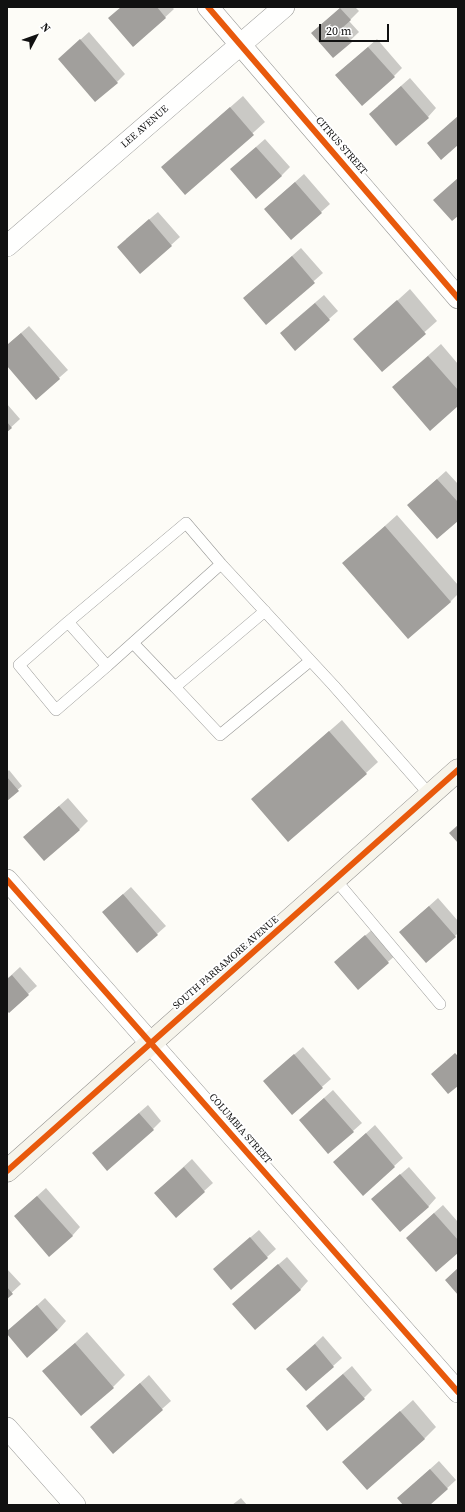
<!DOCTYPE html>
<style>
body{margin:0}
#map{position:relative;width:465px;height:1512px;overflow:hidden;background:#fdfcf7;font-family:"Source Serif 4",serif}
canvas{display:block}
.frame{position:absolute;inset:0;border:8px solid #111;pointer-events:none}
.north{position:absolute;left:16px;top:16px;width:40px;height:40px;-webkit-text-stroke:3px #fff;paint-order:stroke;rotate:49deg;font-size:11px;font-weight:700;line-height:16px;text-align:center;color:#111}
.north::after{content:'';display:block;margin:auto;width:14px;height:18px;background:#111;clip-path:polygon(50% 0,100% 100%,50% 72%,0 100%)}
.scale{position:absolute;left:319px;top:24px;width:70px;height:18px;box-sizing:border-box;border:2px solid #111;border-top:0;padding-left:5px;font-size:12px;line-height:14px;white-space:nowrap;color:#111;-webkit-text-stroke:3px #fff;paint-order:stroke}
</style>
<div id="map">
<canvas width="465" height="1512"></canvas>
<div class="frame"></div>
<div class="north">N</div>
<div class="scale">20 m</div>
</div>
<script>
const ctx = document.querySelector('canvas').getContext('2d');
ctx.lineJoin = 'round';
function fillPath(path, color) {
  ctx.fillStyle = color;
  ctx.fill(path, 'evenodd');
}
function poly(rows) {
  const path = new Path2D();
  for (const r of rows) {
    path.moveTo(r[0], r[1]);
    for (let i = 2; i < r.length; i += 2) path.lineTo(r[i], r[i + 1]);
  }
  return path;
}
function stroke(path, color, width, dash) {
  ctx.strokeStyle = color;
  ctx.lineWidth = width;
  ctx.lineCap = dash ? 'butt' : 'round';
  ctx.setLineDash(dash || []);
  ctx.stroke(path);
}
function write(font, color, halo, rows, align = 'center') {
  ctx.font = font + ' "Source Serif 4",serif';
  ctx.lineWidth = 4;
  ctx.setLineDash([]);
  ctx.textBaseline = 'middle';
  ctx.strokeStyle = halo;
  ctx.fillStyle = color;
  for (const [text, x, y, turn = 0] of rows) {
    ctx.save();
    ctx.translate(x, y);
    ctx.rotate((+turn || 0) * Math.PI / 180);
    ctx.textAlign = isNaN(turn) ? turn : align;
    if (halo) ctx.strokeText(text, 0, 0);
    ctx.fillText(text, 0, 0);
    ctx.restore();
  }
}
const shadow = poly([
 [121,7,172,7,174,9,134,46],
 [341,7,355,7,359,11,349,21,359,32,333,57,321,25],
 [89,32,125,74,117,82,59,59],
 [377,39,402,68,394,76,345,67],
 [410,78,436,108,428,117,378,106],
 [243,96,265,122,185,194,162,167],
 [265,139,290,167,281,176,240,161],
 [304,174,330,204,291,239,265,209],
 [158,212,180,237,140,273,126,239],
 [301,248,323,273,266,323,244,298],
 [410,289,437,321,382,370,355,339],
 [324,295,338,311,329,319,289,325],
 [29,326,68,370,36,398,7,365,7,345],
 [441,344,458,364,458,405,393,387],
 [7,404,20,419,7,431],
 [446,471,458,484,458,520,417,497],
 [397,515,458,585,458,594,450,602,356,552],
 [342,720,378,762,366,773,252,799],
 [9,770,22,786,7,799,7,772],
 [68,798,88,821,80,829,33,829],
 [131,887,166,926,157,934,112,904],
 [438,898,458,921,458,933,455,936,400,932],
 [374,928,397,954,358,988,344,954],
 [20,967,37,986,9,1011,7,1009,7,979],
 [303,1047,331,1079,292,1113,273,1073],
 [333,1090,362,1123,328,1153,308,1112],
 [148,1105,161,1121,153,1129,102,1145],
 [375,1125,403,1158,363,1194,334,1162],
 [192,1159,213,1183,176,1216,155,1193],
 [409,1167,436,1198,428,1207,381,1191],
 [46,1188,80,1227,72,1236,15,1216],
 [443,1205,458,1222,458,1252,416,1229],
 [259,1230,276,1249,267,1257,214,1269],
 [287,1257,308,1281,300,1290,242,1296],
 [7,1269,21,1284,7,1297],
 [45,1298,66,1321,58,1330,7,1333],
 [87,1332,125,1375,113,1387,43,1372],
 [323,1336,342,1358,306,1390,288,1369],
 [352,1366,372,1390,364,1398,315,1398],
 [149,1375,171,1401,113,1452,91,1427],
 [413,1400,436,1427,424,1439,344,1462],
 [439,1461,456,1480,429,1505,404,1505,398,1498],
 [241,1498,247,1505,232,1505]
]);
const building = poly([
 [121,7,157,7,166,18,133,47,108,18],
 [340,8,351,20,341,29,352,42,333,58,311,33],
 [80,39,118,83,95,102,58,59],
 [368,47,395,77,362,106,335,75],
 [401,86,429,118,396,146,369,114],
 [230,107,254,135,185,195,161,167],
 [458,116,458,145,441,160,427,143],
 [256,147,282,176,256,199,230,169],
 [458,178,458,216,452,221,433,200],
 [295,182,322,213,291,240,264,209],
 [149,219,172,246,140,274,117,247],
 [292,256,315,283,266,325,243,298],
 [397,300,426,334,382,372,353,339],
 [315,303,330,320,295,351,280,333],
 [21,333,60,379,36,400,7,366,7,345],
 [428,356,458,390,458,406,430,431,392,387],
 [7,422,12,428,7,432],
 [437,479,458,502,458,521,437,539,407,505],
 [385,526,451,602,408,639,342,563],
 [329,731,367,774,288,842,251,799],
 [7,777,19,791,7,801],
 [59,806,80,830,44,861,23,837],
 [458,825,458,843,449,833],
 [123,894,158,935,137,953,102,912],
 [429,906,456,937,426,963,399,932],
 [365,935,389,963,358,990,334,962],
 [12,975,29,995,9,1013,7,1011,7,979],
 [455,1053,458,1056,458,1086,448,1094,431,1074],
 [294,1054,323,1088,292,1115,263,1081],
 [324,1098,354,1132,328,1154,299,1120],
 [139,1113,154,1130,107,1171,92,1153],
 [366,1133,395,1167,363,1196,333,1162],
 [184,1167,205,1192,176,1218,154,1193],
 [400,1174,429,1207,400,1232,371,1199],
 [37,1196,73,1236,49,1257,14,1216],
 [434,1213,458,1240,458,1253,436,1272,406,1238],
 [250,1237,268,1258,231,1290,213,1269],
 [278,1264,301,1290,255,1330,232,1304],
 [458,1268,458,1295,445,1280],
 [7,1287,13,1294,7,1299],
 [37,1305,58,1330,27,1358,7,1334,7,1331],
 [75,1343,114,1388,81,1416,42,1371],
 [315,1344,334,1367,306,1391,286,1369],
 [343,1374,365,1399,327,1431,306,1406],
 [140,1383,163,1410,113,1454,90,1427],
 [400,1411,425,1439,367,1490,342,1462],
 [430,1469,448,1489,430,1505,403,1505,397,1498]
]);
const lane = poly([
 [221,564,107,666,68,622,186,523,221,564,334,686,430,795],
 [68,622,19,665,56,710,107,666],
 [133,643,175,687,265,611],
 [175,687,220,735,310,661],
 [335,879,440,1004]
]);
const street = poly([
 [208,7,458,298],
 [7,246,284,7],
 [7,880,458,1392],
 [7,1428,75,1505]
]);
const secondary = poly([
 [7,1171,458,770]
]);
const cycleway = poly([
 [208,7,458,298],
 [7,880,458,1392],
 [7,1171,458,770]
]);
const streetNames = [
 ["LEE AVENUE",145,127,-41],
 ["CITRUS STREET",341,146,49],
 ["SOUTH PARRAMORE AVENUE",226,963,-41],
 ["COLUMBIA STREET",240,1129,49]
];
fillPath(shadow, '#0003');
fillPath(building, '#a19f9c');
stroke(lane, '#979795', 12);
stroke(street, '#979795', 22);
stroke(secondary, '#8e8d8b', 23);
stroke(lane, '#fffffe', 11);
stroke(street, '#fffffe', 21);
stroke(secondary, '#f6f4eb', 22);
stroke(cycleway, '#e8590c', 6);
write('10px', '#111', '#fff', streetNames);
</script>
